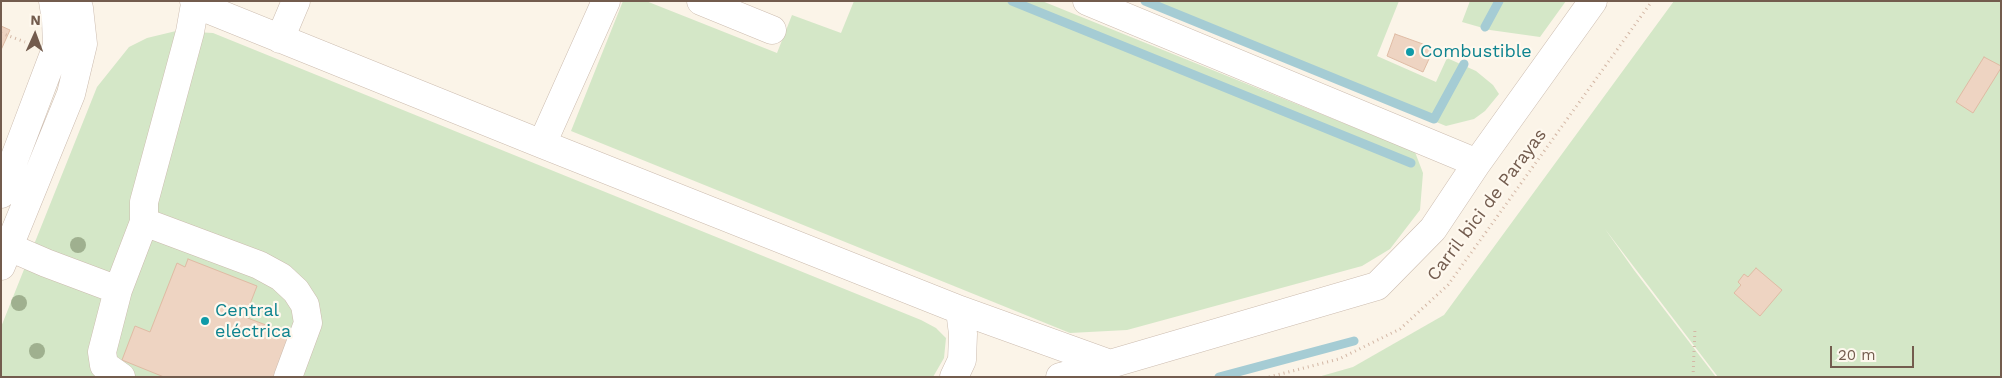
<!DOCTYPE html>
<meta charset="utf-8">
<style>
body{margin:0}
#map{position:relative;width:2002px;height:378px;overflow:hidden;background:#fbf4e8;font-family:"Work Sans",sans-serif}
canvas{display:block}
.frame{position:absolute;inset:0;border:2px solid #735c4e;pointer-events:none}
.north{position:absolute;left:10px;top:10px;width:50px;height:50px;-webkit-text-stroke:4px #fef8ee;paint-order:stroke;rotate:2deg;font-size:14px;font-weight:700;line-height:20px;text-align:center;color:#735c4e}
.north::after{content:'';display:block;margin:auto;width:18px;height:22px;background:#735c4e;clip-path:polygon(50% 0,100% 100%,50% 72%,0 100%)}
.scale{position:absolute;left:1830px;top:346px;width:84px;height:22px;box-sizing:border-box;border:2px solid #735c4e;border-top:0;padding-left:6px;font-size:15px;line-height:18px;white-space:nowrap;color:#735c4e;-webkit-text-stroke:4px #fef8ee;paint-order:stroke}
</style>
<div id="map">
<canvas width="2002" height="378"></canvas>
<div class="frame"></div>
<div class="north">N</div>
<div class="scale">20 m</div>
</div>
<script>
const ctx = document.querySelector('canvas').getContext('2d');
ctx.lineJoin = 'round';
function fillPath(path, color) {
  ctx.fillStyle = color;
  ctx.fill(path, 'evenodd');
}
function poly(rows) {
  const path = new Path2D();
  for (const r of rows) {
    path.moveTo(r[0], r[1]);
    for (let i = 2; i < r.length; i += 2) path.lineTo(r[i], r[i + 1]);
  }
  return path;
}
function stroke(path, color, width, dash) {
  ctx.strokeStyle = color;
  ctx.lineWidth = width;
  ctx.lineCap = dash ? 'butt' : 'round';
  ctx.setLineDash(dash || []);
  ctx.stroke(path);
}
function write(font, color, halo, rows, align = 'center') {
  ctx.font = font + ' "Work Sans",sans-serif';
  ctx.lineWidth = 4.5;
  ctx.setLineDash([]);
  ctx.textBaseline = 'middle';
  ctx.strokeStyle = halo;
  ctx.fillStyle = color;
  for (const [text, x, y, turn = 0] of rows) {
    ctx.save();
    ctx.translate(x, y);
    ctx.rotate((+turn || 0) * Math.PI / 180);
    ctx.textAlign = isNaN(turn) ? turn : align;
    if (halo) ctx.strokeText(text, 0, 0);
    ctx.fillText(text, 0, 0);
    ctx.restore();
  }
}
const green = poly([
 [623,1,646,1,777,53,792,15,841,33,854,1,1042,1,1415,152,1423,173,1420,210,1390,249,1362,266,1127,330,1070,333,571,131],
 [1140,1,1399,1,1377,56,1436,82,1447,58,1476,71,1493,85,1499,94,1485,111,1474,119,1446,126],
 [1470,1,1566,1,1540,37,1490,30,1462,22],
 [1674,1,2001,1,2001,377,1718,377,1605,229,1634,270,1716,377,1318,377,1353,367,1444,315],
 [176,31,213,33,921,320,936,328,946,338,944,358,933,377,1,377,1,327,97,87,129,47,147,38]
]);
const stream = poly([
 [1012,1,1411,163],
 [1145,1,1434,119,1464,64],
 [1485,27,1499,1],
 [1219,377,1354,341]
]);
const building = poly([
 [1,26,10,30,1,50,1,26],
 [1395,34,1434,48,1423,72,1387,56,1395,34],
 [1984,57,2001,66,2001,68,1973,113,1956,102,1984,57],
 [188,259,257,286,245,317,292,335,276,377,164,377,122,360,135,326,150,332,177,263,185,267,188,259],
 [1756,268,1782,290,1760,316,1734,293,1741,285,1738,282,1744,274,1748,277,1756,268]
]);
const path = poly([
 [1,33,25,42],
 [1269,377,1339,359,1400,329,1448,285,1652,1],
 [1693,377,1695,328]
]);
const minor = poly([
 [194,1,195,4,542,144,960,310,1110,364],
 [701,1,772,30],
 [280,39,296,1],
 [542,144,606,1],
 [1477,163,1593,1],
 [1,194,57,46,56,20,53,1],
 [144,222,259,265,281,277,296,291,305,305,308,323,288,377],
 [9,247,46,263,118,290],
 [1,266,71,94,83,44,79,8,76,1],
 [121,377,104,365,102,352,118,290,144,222,144,202,190,32,195,4],
 [954,377,962,360,963,334,960,310],
 [1060,377,1110,364,1377,286,1433,229,1477,163,1087,1]
]);
const trees = [
 [78,245],
 [19,303],
 [37,351]
];
const markers = [
 [1410,52,5,"#0f9aa8"],
 [205,321,5,"#0f9aa8"]
];
const cultureNames = [
 ["Combustible",1420,52],
 ["Central",215,311],
 ["eléctrica",215,332]
];
const streetNames = [
 ["Carril bici de Parayas",1487,205,-53]
];
fillPath(green, '#d4e7c7');
stroke(stream, '#a5ccd4', 9);
fillPath(building, '#eed4c2');
stroke(building, '#dfbba4', 1);
stroke(minor, '#ccbcaf', 29);
stroke(path, '#d3b7a5', 3, [1, 4]);
stroke(minor, '#fff', 28);
ctx.fillStyle = '#9fb08f';
for (const [x, y] of trees) {
  ctx.beginPath();
  ctx.arc(x, y, 8, 0, 2 * Math.PI);
  ctx.fill();
}
for (const [x, y, r, color] of markers) {
  const dot = new Path2D();
  dot.arc(x, y, r, 0, 2 * Math.PI);
  ctx.fillStyle = color;
  ctx.fill(dot);
  stroke(dot, '#fef8ee', 2);
}
write('18px', '#0d838f', '#fef8ee', cultureNames, 'left');
write('18px', '#735c4e', '#fef8ee', streetNames);
</script>
